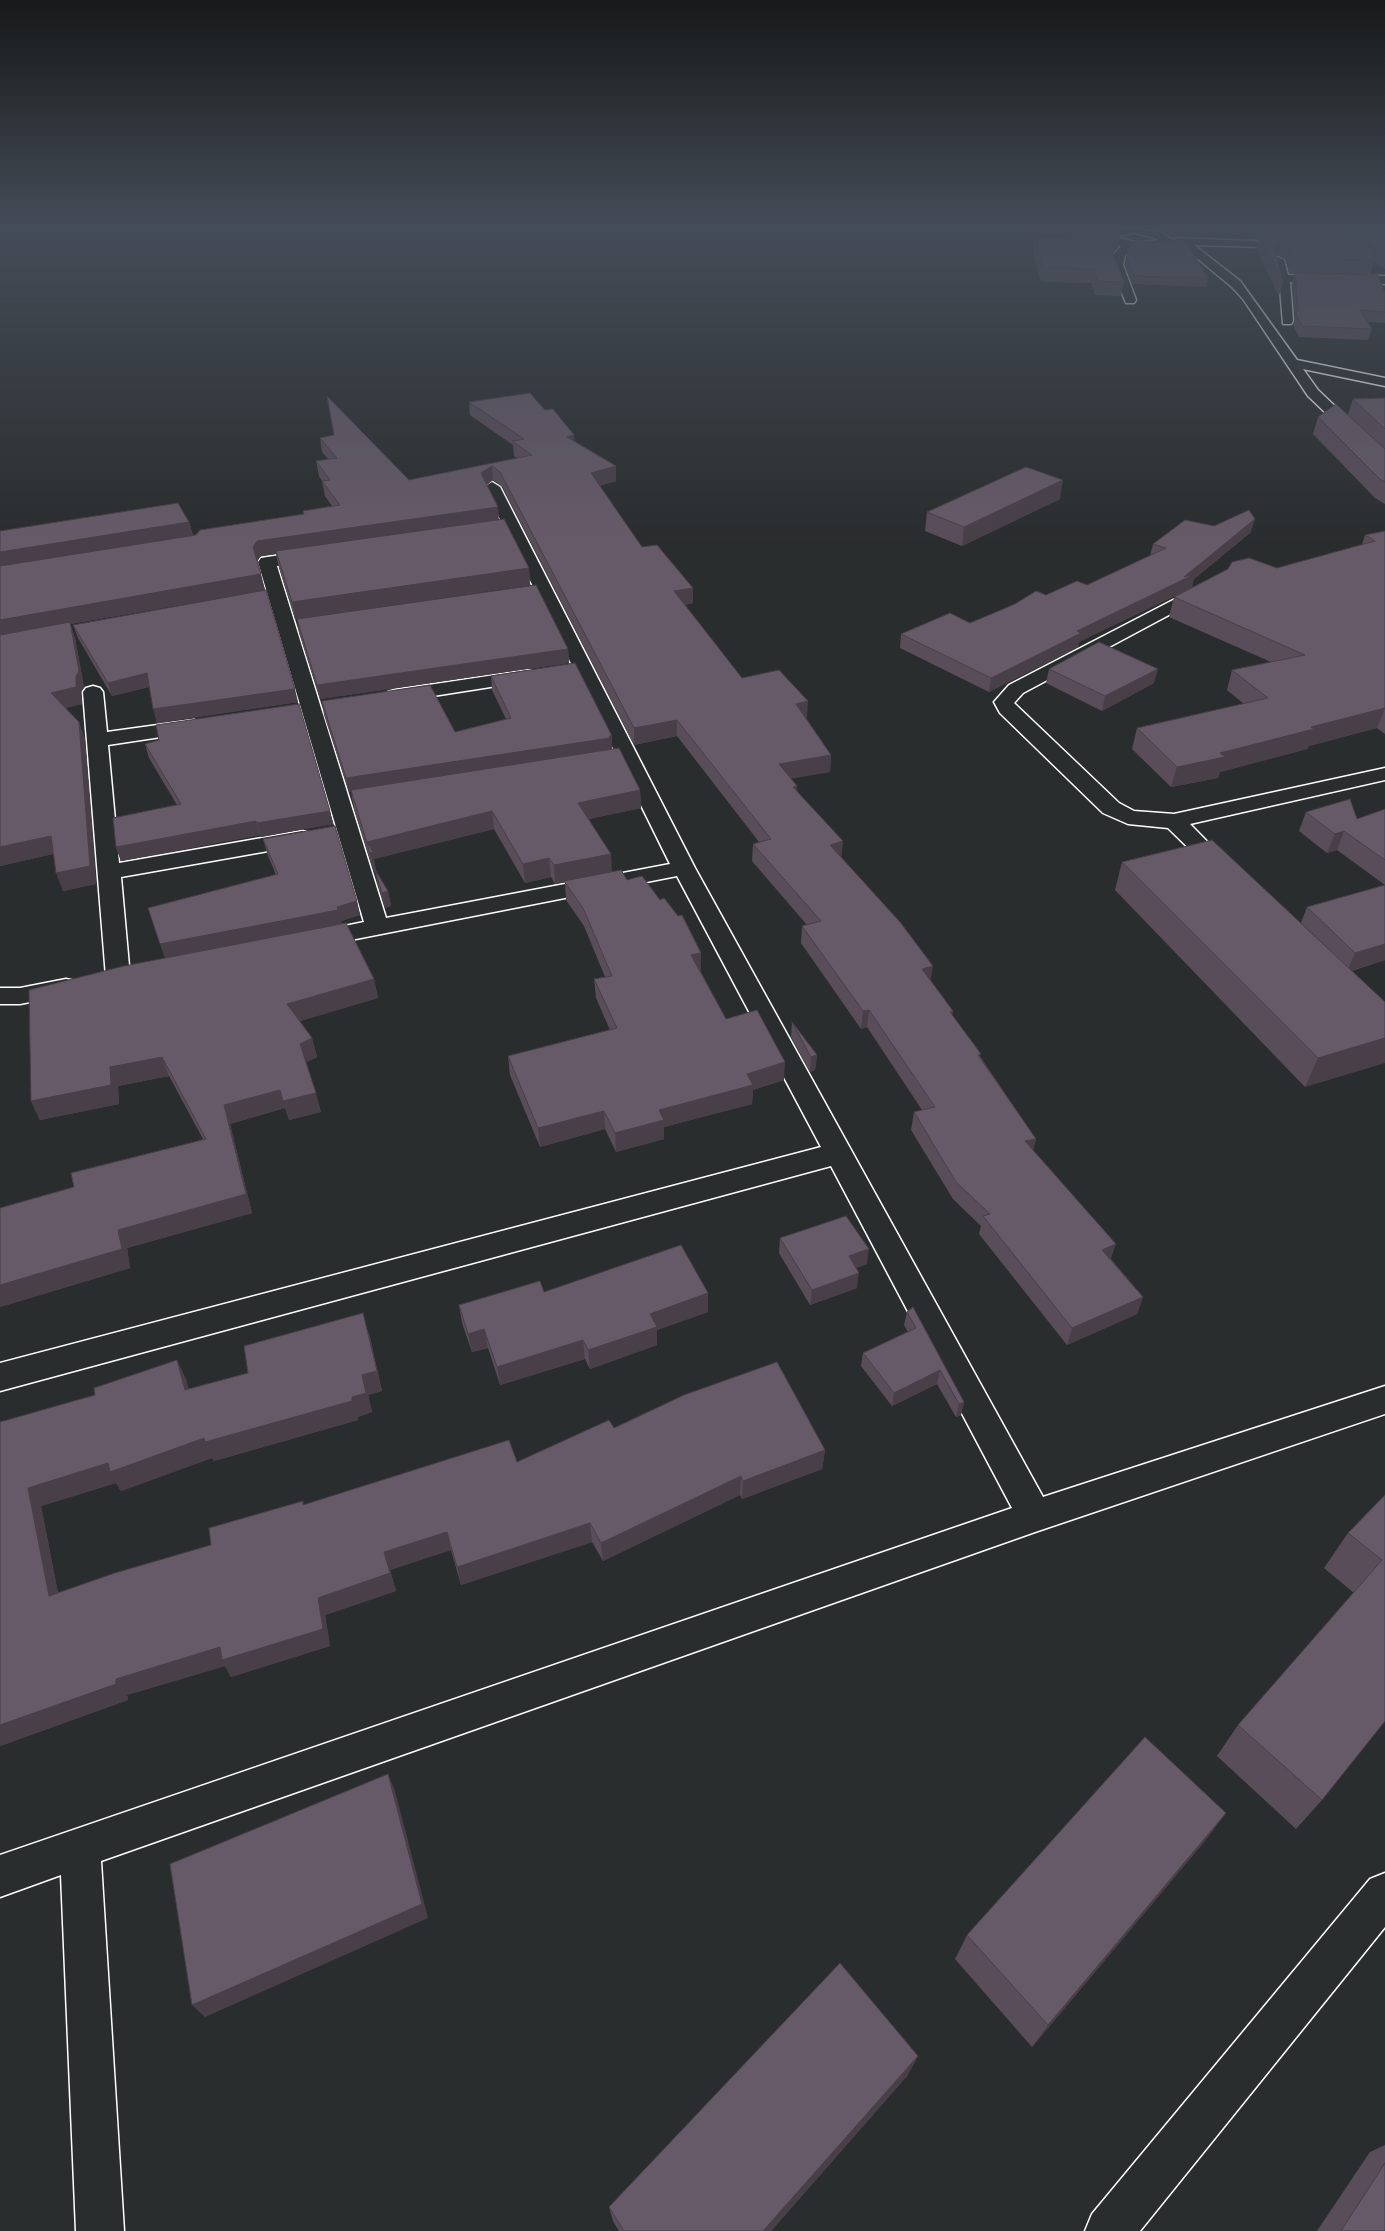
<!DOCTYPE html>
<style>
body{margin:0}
canvas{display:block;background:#2a2d2e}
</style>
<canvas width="1385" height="2231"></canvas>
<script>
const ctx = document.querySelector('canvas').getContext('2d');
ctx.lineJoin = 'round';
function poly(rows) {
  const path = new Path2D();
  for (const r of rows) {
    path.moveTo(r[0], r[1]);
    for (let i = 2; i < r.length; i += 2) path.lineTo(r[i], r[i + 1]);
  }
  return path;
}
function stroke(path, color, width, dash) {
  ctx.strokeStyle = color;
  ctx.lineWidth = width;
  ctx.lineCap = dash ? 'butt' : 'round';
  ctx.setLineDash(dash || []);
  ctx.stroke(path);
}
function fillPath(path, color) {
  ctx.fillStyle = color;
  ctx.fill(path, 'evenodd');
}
const minor = poly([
 [1127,228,1160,232,1173,240,1178,238,1299,243,1301,245,1295,248,1194,245,1240,281,1297,360,1385,378,1385,386,1303,369,1318,390,1385,454,1385,467,1380,465,1308,396,1243,299,1232,287,1186,249,1165,245,1156,248,1132,248,1125,256,1123,265,1136,300,1134,303,1126,303,1111,265,1113,255,1121,246,1104,238,1108,231,1127,228],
 [1133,233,1153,237,1158,240,1138,243,1116,237,1133,233],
 [1278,257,1284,260,1288,275,1385,276,1385,284,1290,282,1293,321,1291,324,1283,324,1280,288,1272,260,1278,257],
 [492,482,500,487,695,868,1043,1497,1385,1386,1385,1414,1035,1532,101,1861,124,2231,76,2231,61,1875,0,1897,0,1855,1012,1508,831,1166,0,1391,0,1363,821,1147,677,876,315,947,306,944,303,939,306,934,364,922,258,562,261,558,267,557,315,550,321,551,324,555,321,559,315,560,277,566,386,918,670,864,484,487,492,482],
 [1204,584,1210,585,1213,589,1210,593,1023,693,1014,703,1119,803,1134,811,1174,814,1385,768,1385,780,1190,824,1234,869,1231,874,1223,876,1215,874,1168,828,1128,824,1103,813,1000,713,994,702,1009,685,1204,584],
 [528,670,535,672,538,676,535,680,395,702,388,700,385,696,388,692,395,690,528,670],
 [93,686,100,688,103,692,107,732,194,720,201,722,204,726,201,730,194,732,108,745,119,863,302,831,310,833,313,838,310,843,302,845,121,877,130,977,127,983,118,985,109,983,106,977,83,692,86,688,93,686],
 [66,979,75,981,79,987,75,993,20,1004,0,1004,0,988,20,988,66,979],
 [1385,1873,1385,1927,1140,2231,1085,2231,1092,2214,1370,1879,1385,1873]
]);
const wall = poly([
 [1065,228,1118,228,1111,229,1120,233,1118,247,1113,253,1124,282,1121,296,1095,295,1091,283,1041,282,1033,251,1035,237,1068,238],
 [1139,228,1385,228,1385,269,1374,262,1370,274,1289,273,1286,260,1277,255,1276,256,1283,282,1279,296,1256,249,1259,239,1252,239,1250,235,1180,232,1179,236,1173,238,1160,230],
 [1128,249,1208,278,1206,287,1132,284,1125,265],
 [1295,273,1385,293,1385,323,1367,322,1372,329,1368,340,1299,337,1293,325,1295,318,1292,284],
 [1385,398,1385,504,1375,498,1313,434,1318,417,1348,414,1353,399],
 [469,402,545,410,574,435,574,441,616,466,616,481,599,486,642,547,693,603,685,605,742,678,807,717,806,718,831,755,830,772,791,778,797,786,797,792,843,841,841,857,953,1011,952,1015,1036,1139,1033,1150,1111,1259,1143,1297,1137,1314,1067,1345,979,1234,981,1226,953,1199,911,1130,914,1112,922,1110,867,1027,861,1029,801,943,802,926,807,925,752,861,753,844,759,842,677,736,634,745,502,486,493,480,487,485,499,520,529,568,530,585,295,619,279,568,276,554,261,556,257,561,265,590,70,624,75,638,84,687,81,692,82,704,65,708,85,739,96,884,63,891,53,854,0,866,0,531,189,522,193,535,303,514,303,511,332,506,325,496,322,481,319,476,316,461,328,459,322,452,320,438,409,480,517,458,514,456,513,445,470,415],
 [1060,499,962,546,925,531,927,512],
 [1214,526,1251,532,1194,579,1079,642,1078,647,989,692,900,648,901,634,970,623,1046,595,1087,585,1150,556,1153,544],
 [1385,531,1385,734,1377,728,1309,746,1307,749,1220,772,1218,778,1171,787,1132,749,1137,728,1244,704,1227,690,1232,670,1271,662,1169,617,1174,597,1362,545,1365,535],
 [297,619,568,649,569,663,320,699,299,633],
 [73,625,298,702,157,723,149,687,112,696,78,638],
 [1049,669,1154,683,1102,711,1046,683],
 [491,676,612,736,612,749,640,790,641,808,589,819,612,872,627,880,701,972,726,1019,784,1080,753,1090,752,1104,664,1127,664,1139,616,1152,605,1129,540,1147,510,1075,508,1056,610,1030,596,998,594,979,605,977,584,926,566,900,565,882,555,884,551,877,525,883,494,829,374,859,376,871,388,891,391,906,385,908,378,885,375,871,374,872,354,809,351,792,349,792,324,715,322,701,455,732,506,719,492,690],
 [145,744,330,811,333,824,261,837,260,835,121,861,116,847,177,805,149,758],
 [1385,809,1385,960,1352,971,1385,1002,1305,1087,1115,890,1122,862,1301,923,1307,907,1385,885,1337,850,1327,853,1299,831,1306,812,1357,819],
 [263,839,357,901,360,915,341,921,341,924,374,979,378,998,300,1021,312,1038,317,1057,306,1062,321,1112,289,1120,285,1108,230,1124,252,1213,127,1248,130,1268,0,1307,0,1208,74,1187,203,1139,169,1076,118,1086,119,1104,40,1120,31,1101,165,958,148,908,276,875,267,853],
 [792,1022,817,1055,815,1070,810,1072,791,1037],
 [780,1238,867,1264,856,1268,857,1288,810,1305,779,1253],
 [544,1292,708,1312,657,1330,657,1345,590,1369,585,1359,500,1385,488,1348,472,1352,462,1323,459,1305],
 [907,1312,964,1402,961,1415,956,1417,937,1384,892,1406,861,1366,863,1353,908,1332,904,1325],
 [369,1333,382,1391,368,1395,372,1412,358,1417,358,1420,214,1461,212,1458,121,1491,116,1483,41,1506,58,1593,211,1545,304,1505,517,1462,614,1428,825,1450,822,1469,742,1499,740,1495,603,1561,592,1542,461,1585,451,1550,390,1570,396,1591,325,1615,330,1646,231,1677,225,1666,127,1695,128,1700,0,1746,0,1422,186,1379,188,1389,248,1373],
 [1385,1495,1385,1721,1322,1800,1296,1829,1217,1756,1238,1725,1354,1593,1324,1568,1348,1533],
 [1226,1813,1204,1842,1032,2047,955,1959,967,1935],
 [918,2056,907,2076,771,2231,619,2231,613,2221,609,2207],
 [1385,2145,1385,2231,1317,2231,1370,2152]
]);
const shadedWall = poly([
 [1175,228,1181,228,1179,236,1173,238],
 [1120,233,1118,247,1111,255,1114,241],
 [1281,242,1277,255,1272,259,1274,247],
 [574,435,575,449,567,437],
 [492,466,493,480,482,488,481,473],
 [616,466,616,481,591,488,591,473],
 [1063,480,1060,499,962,546,964,527],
 [498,507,499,522,261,556,256,563,253,547,257,541],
 [1255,519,1251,532,1194,579,1192,588,1079,642,1078,647,989,692,991,678,1077,631,1184,577],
 [189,522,193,537,0,568,0,552],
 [529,568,530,585,295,619,292,602],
 [261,574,265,590,70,624,75,638,84,687,81,692,82,704,57,710,0,637,0,620],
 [693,588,693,603,674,607,674,591],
 [568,649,569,663,320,699,317,685],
 [1158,669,1154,683,1102,711,1105,696],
 [147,673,151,686,112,696,108,683],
 [295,689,298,702,157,723,153,709],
 [808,701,807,717,795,720,796,704],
 [1385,708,1377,728,1309,746,1307,749,1220,772,1218,778,1171,787,1177,767,1220,753,1311,727],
 [677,720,677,736,634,745,634,728],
 [79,722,85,739,96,884,63,891,56,873],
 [612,736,612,750,611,752,349,792,346,778],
 [831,755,830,772,778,781,779,764],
 [797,786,796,803,793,787],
 [640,790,641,808,579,821,578,803],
 [330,811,333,824,261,837,257,823],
 [492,811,494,829,374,859,376,871,374,872,367,842],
 [256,821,260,835,121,861,116,847],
 [1344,831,1337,850,1327,853,1335,834],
 [51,836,58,853,0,866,0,847],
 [843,841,841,858,830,845],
 [611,854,612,873,555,884,554,865],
 [549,858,551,877,525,883,523,864],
 [388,891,391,906,385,908,382,893],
 [357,901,360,915,341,921,342,924,165,958,160,944,337,907],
 [1385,944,1385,960,1347,972,1355,953],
 [701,953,701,972,691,974,691,955],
 [933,966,930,984,922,969],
 [374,979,378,998,293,1023,287,1004],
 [869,1010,867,1027,861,1029,863,1011],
 [312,1038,317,1057,305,1063,300,1044],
 [1385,1038,1385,1063,1305,1087,1318,1058],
 [817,1055,815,1070,810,1072,811,1057],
 [162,1057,169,1076,118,1086,119,1104,40,1120,31,1101,110,1067],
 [785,1062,784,1080,753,1090,752,1104,664,1127,664,1139,616,1152,615,1133,659,1110,747,1074],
 [280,1090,285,1108,230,1124,252,1213,127,1248,130,1268,0,1307,0,1285,118,1230,246,1194,224,1105],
 [316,1093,321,1112,289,1120,283,1101],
 [604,1111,605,1129,540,1147,538,1128],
 [1036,1139,1031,1156,1025,1141],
 [1116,1244,1110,1261,1102,1250],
 [869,1249,867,1264,847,1271,849,1256],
 [859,1273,857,1288,810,1305,812,1290],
 [708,1293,708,1312,657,1330,657,1345,590,1369,588,1350,650,1314],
 [1143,1297,1137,1314,1067,1345,1072,1328],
 [363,1313,382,1391,368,1395,372,1412,358,1417,358,1420,214,1461,212,1458,121,1491,116,1483,41,1506,62,1614,49,1596,28,1488,108,1463,204,1438,352,1397,362,1375],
 [484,1329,488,1348,472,1352,468,1334],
 [583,1340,585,1359,500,1385,497,1367],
 [177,1360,186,1379,194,1409,185,1390],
 [940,1370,937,1384,892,1406,894,1393],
 [964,1402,961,1415,956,1417,959,1404],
 [825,1450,822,1469,742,1499,743,1481],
 [741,1476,740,1495,603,1561,601,1543],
 [590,1523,592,1542,461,1585,457,1567],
 [447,1532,451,1550,390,1570,396,1591,325,1615,330,1646,231,1677,225,1666,127,1695,128,1700,0,1746,0,1725,318,1598,384,1552],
 [388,1774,395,1791,428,1918,205,2017,192,2005],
 [1226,1813,1204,1842,1032,2047,1048,2025],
 [918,2056,907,2076,771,2231,763,2231]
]);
const building = poly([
 [1071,228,1109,228,1120,233,1114,241,1112,251,1124,282,1097,281,1094,269,1044,268,1035,237,1075,238,1071,228],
 [1320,228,1385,228,1385,230,1320,228],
 [1260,235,1385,239,1385,253,1367,242,1374,260,1293,259,1289,246,1281,242,1274,247,1283,282,1260,235],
 [1167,239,1187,243,1208,278,1134,276,1127,257,1128,249,1134,242,1158,242,1167,239],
 [1295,273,1378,275,1385,293,1385,312,1360,310,1372,329,1302,326,1296,314,1298,310,1295,273],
 [530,393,545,410,553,409,574,435,567,437,616,466,591,473,642,547,657,545,693,588,674,591,742,678,779,670,808,701,796,704,831,755,779,764,797,786,793,787,843,841,830,845,900,922,933,966,922,969,953,1011,950,1012,981,1054,978,1055,1036,1139,1025,1141,1116,1244,1102,1250,1143,1297,1072,1328,983,1216,990,1214,956,1182,914,1112,935,1107,869,1010,863,1011,802,926,821,921,753,844,771,839,677,720,634,728,500,472,492,466,481,473,498,507,257,541,253,547,261,574,0,620,0,566,196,535,200,530,304,514,303,511,340,505,322,481,330,480,316,461,337,458,320,438,334,435,327,396,409,480,532,455,512,441,524,439,469,402,530,393],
 [1385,398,1385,429,1353,399,1385,398],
 [1336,404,1385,449,1385,482,1381,480,1318,417,1336,404],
 [1026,467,1063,480,964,527,927,512,1026,467],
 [178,503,189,522,0,552,0,531,178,503],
 [1249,510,1255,519,1184,577,1195,574,1077,631,1081,633,991,678,901,634,950,613,970,623,1015,604,1036,591,1046,595,1077,581,1087,585,1166,548,1153,544,1185,520,1214,526,1249,510],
 [504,519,529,568,292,602,276,551,504,519],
 [1385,531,1385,708,1311,727,1314,729,1220,753,1225,757,1177,767,1137,728,1268,698,1232,670,1305,655,1174,597,1228,569,1232,562,1249,558,1277,568,1375,541,1365,535,1385,531],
 [536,585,568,649,317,685,297,619,536,585],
 [266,590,295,689,153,709,147,673,108,683,73,625,266,590],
 [70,622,79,671,76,676,76,687,51,693,79,722,90,866,56,873,51,836,0,847,0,635,70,622],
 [1099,642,1158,669,1105,696,1049,669,1099,642],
 [575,663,612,736,609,736,610,738,346,778,322,701,430,685,455,732,511,718,491,676,575,663],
 [299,704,330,811,257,823,256,821,116,847,113,818,181,804,145,744,159,740,156,725,299,704],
 [619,748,640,790,578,803,611,854,554,865,549,858,523,864,492,811,367,842,373,852,370,853,351,790,619,748],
 [1350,799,1357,819,1385,809,1385,860,1344,831,1335,834,1306,812,1350,799],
 [335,826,357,901,337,907,338,910,160,944,148,908,278,874,263,839,335,826],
 [1212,840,1385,1002,1385,1038,1318,1058,1122,862,1212,840],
 [375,870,388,891,382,893,375,870],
 [621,870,627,880,642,876,660,900,664,898,678,916,682,915,701,953,691,955,726,1019,757,1010,785,1062,747,1074,753,1085,659,1110,664,1120,615,1133,604,1111,538,1128,508,1056,617,1028,594,979,612,976,583,908,564,881,621,870],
 [1385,885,1385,944,1355,953,1307,907,1385,885],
 [346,923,374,979,287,1004,312,1038,300,1044,316,1093,283,1101,280,1090,224,1105,246,1194,118,1230,122,1249,0,1285,0,1208,74,1187,71,1173,206,1139,162,1057,110,1067,111,1085,31,1101,29,990,124,966,346,923],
 [792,1022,817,1055,811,1057,792,1022],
 [846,1216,869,1249,849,1256,859,1273,812,1290,780,1238,846,1216],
 [681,1245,708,1293,650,1314,657,1327,588,1350,583,1340,497,1367,484,1329,468,1334,459,1305,540,1281,544,1292,681,1245],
 [913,1307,964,1402,959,1404,940,1370,894,1393,863,1353,916,1328,907,1312,913,1307],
 [363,1313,377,1371,362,1375,366,1393,352,1397,352,1401,205,1442,204,1438,110,1472,108,1463,28,1488,49,1596,115,1573,211,1545,209,1528,303,1501,303,1505,509,1440,517,1462,609,1420,614,1428,684,1395,777,1362,825,1450,743,1481,741,1476,601,1543,590,1523,457,1567,447,1532,384,1552,390,1573,318,1598,323,1629,222,1660,220,1647,116,1679,116,1684,0,1725,0,1422,95,1395,94,1388,177,1360,185,1390,248,1373,244,1346,363,1313],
 [1385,1495,1385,1721,1322,1800,1238,1725,1382,1560,1348,1533,1385,1495],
 [1145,1737,1226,1813,1048,2025,967,1935,1145,1737],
 [388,1774,422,1904,192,2005,170,1864,388,1774],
 [840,1963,918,2056,763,2231,624,2231,609,2207,840,1963],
 [1385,2163,1385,2231,1341,2231,1385,2163]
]);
stroke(minor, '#fff', 3);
fillPath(minor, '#2a2d2e');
fillPath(wall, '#594d59');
fillPath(shadedWall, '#483f49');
fillPath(building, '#675a68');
stroke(building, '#483f49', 1);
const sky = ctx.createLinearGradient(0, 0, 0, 540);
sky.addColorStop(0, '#171919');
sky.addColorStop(0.42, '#444c57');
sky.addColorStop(1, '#444c5700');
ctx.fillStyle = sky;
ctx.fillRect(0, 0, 1385, 540);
</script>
